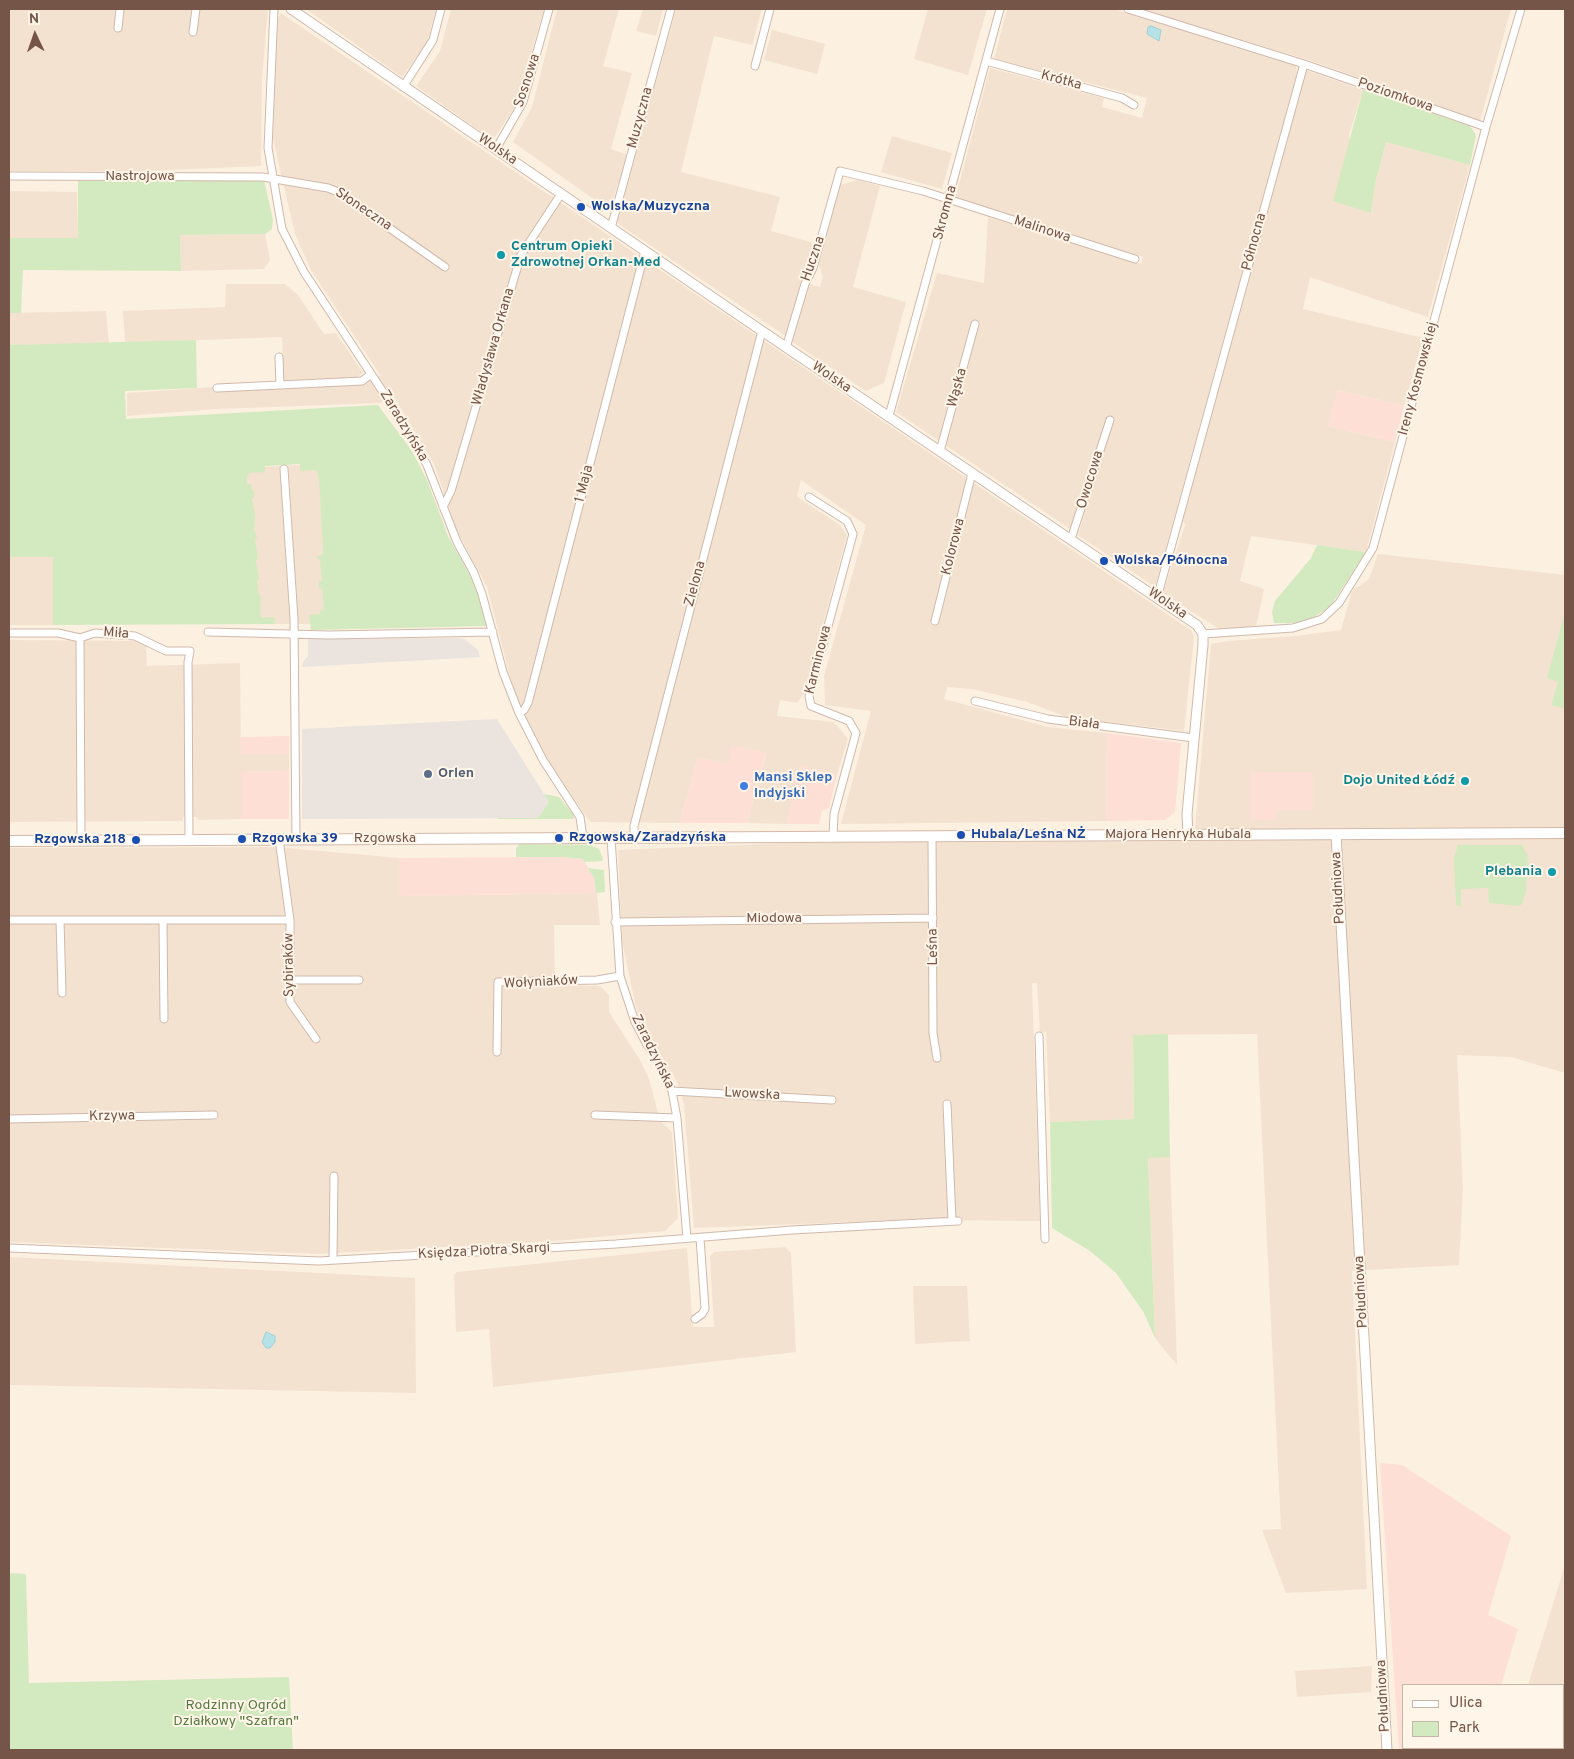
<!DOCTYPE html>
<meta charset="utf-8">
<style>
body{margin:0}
#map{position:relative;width:1574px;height:1759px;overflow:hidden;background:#fcf0e1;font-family:Overpass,sans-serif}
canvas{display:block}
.frame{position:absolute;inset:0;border:10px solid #745548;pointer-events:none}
.legend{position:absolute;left:1402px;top:1684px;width:162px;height:65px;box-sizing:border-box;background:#fff5e8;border:1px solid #c7b5a8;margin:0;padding:6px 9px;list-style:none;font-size:15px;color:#745548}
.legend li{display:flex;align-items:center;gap:10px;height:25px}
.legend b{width:25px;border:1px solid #c7b5a8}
.north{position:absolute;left:10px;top:10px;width:50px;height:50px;-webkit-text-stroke:4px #fff5e8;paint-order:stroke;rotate:357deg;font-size:14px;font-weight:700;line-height:20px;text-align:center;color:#745548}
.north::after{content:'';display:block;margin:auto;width:18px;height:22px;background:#745548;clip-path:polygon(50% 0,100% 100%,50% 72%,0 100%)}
</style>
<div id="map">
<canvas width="1574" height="1759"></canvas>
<div class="frame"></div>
<ul class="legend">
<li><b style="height:6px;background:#fff"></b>Ulica</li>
<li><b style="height:14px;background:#d3eac0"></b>Park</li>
</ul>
<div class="north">N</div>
</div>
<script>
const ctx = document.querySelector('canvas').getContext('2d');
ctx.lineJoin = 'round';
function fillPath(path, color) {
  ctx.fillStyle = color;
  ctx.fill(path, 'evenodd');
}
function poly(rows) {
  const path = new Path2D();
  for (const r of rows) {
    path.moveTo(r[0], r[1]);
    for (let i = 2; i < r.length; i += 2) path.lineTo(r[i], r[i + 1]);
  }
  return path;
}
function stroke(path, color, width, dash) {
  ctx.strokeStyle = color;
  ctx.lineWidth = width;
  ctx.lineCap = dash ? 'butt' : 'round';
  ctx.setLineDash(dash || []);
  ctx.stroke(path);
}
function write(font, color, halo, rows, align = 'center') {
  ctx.font = font + ' Overpass,sans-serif';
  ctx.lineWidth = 4;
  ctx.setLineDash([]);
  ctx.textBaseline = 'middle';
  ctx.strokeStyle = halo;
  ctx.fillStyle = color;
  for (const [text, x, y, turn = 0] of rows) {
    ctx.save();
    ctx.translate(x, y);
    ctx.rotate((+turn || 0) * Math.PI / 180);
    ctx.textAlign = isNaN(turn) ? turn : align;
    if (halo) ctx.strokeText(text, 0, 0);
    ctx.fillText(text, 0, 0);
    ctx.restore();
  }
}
const residential = poly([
 [9,9,268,9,262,79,261,166,143,171,9,171],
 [306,9,436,9,427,43,402,77],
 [451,9,544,9,516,105,493,140,416,86,440,51],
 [557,9,619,9,603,66,632,73,611,149,628,155,609,210,513,142,532,107],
 [643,9,663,9,656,36,636,31],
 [676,9,762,9,752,45,714,36,681,172,780,197,771,231,814,243,787,337,617,223],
 [928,9,987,9,968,75,914,59],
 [1007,9,1114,9,1296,66,1297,74,1155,587,1078,535,1113,420,1073,531,896,412,937,273,984,283,988,217,1141,264,1143,257,955,199,990,68,1104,98,1102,107,1142,118,1147,98,994,59],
 [1137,9,1511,9,1480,121,1309,60],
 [281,13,1192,631,1194,637,1184,731,1067,717,1027,702,972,689,947,687,944,699,1048,727,1107,733,1106,821,841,824,871,711,825,705,824,676,866,525,801,480,797,497,840,525,847,535,804,694,797,703,780,700,777,716,834,722,848,739,837,775,800,766,787,824,747,823,766,754,727,764,698,757,680,823,590,822,544,756,515,696,487,587,457,531,434,464,393,395,380,403,216,409,127,416,127,393,215,387,216,392,366,383,380,375,311,270,295,234,273,139,276,21],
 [772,30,825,44,817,74,764,60],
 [1305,70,1363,90,1349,135,1371,213,1376,180,1386,142,1470,165,1428,317,1310,277,1303,309,1423,338,1404,406,1338,390,1328,426,1395,442,1366,552,1251,536,1240,581,1264,589,1256,627,1219,629,1163,593,1185,525,1183,520],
 [892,136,952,153,942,189,881,172],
 [858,180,880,186,853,287,906,302,884,383,866,391,792,342,808,284,820,287,823,277,819,265,840,185],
 [9,191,77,192,78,238,9,238],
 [265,234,270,260,264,269,181,271,180,235],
 [226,284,285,284,298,295,324,334,336,333,363,373,354,379,284,382,282,337,125,343,123,311,225,307],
 [106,311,109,344,9,345,9,313],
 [339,463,345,624,219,624,219,469],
 [1378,554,1565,575,1565,1073,1511,1057,1457,1055,1463,1189,1459,1265,1352,1271,1367,1589,1286,1593,1262,1530,1281,1529,1257,1034,1133,1035,1134,1119,1050,1122,1046,1032,1040,1033,1037,983,1032,983,1040,1221,908,1220,694,1228,684,1104,677,1082,640,1019,635,1003,622,941,618,850,806,842,1194,841,1211,644,1228,641,1296,636,1341,630,1352,591,1369,579],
 [9,557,53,557,53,625,9,625],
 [9,640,146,641,147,666,240,663,241,754,289,754,289,771,241,772,241,819,199,820,196,817,183,817,183,821,9,822],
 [276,847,399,858,399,896,597,893,600,925,554,925,555,985,600,986,609,995,609,1012,640,1060,649,1079,660,1121,672,1132,678,1218,665,1231,554,1241,319,1254,9,1242,9,848],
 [1148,1157,1170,1157,1177,1365,1155,1338],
 [785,1247,791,1253,796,1352,493,1387,489,1329,456,1332,454,1275,457,1272,687,1248,693,1327,714,1327,710,1256,714,1252],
 [9,1257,415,1278,416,1393,9,1385],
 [913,1286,967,1286,970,1341,915,1344],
 [1565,1565,1565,1750,1483,1750,1484,1748,1563,1748,1563,1685,1528,1685],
 [1372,1666,1371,1692,1297,1697,1295,1671]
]);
const commercial = poly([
 [1337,390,1404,406,1395,442,1328,426],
 [1107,733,1181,743,1175,812,1165,820,1106,821],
 [289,736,289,754,241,754,241,737],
 [732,745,766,753,747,823,680,823,698,757,727,764],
 [800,766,837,775,829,808,822,811,819,824,787,824],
 [289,771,289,819,241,819,241,772],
 [1250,772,1313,772,1313,810,1280,810,1276,812,1276,820,1250,820],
 [563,857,583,859,594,878,596,893,399,896,399,858],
 [1380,1463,1402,1465,1511,1536,1488,1615,1518,1629,1501,1685,1403,1685,1403,1748,1483,1748,1483,1750,1399,1750]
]);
const industrial = poly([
 [463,638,478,650,480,657,302,667,303,662,308,656,308,639],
 [497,719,549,802,538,818,302,819,302,729]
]);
const green = poly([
 [1363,90,1470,126,1476,135,1470,165,1386,142,1376,180,1371,213,1333,201],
 [264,180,273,220,272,229,265,234,180,235,181,271,23,270,21,313,9,313,9,238,78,238,78,181],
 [196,340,197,388,125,391,126,419,378,405,412,451,427,480,448,536,478,590,487,626,311,630,309,615,320,614,320,611,324,610,322,589,319,588,319,581,322,581,320,559,317,559,317,556,322,555,323,548,319,479,317,472,314,470,300,471,300,464,265,466,265,472,249,473,247,478,247,484,251,484,252,490,254,491,254,498,252,498,255,515,254,531,256,532,257,539,255,539,258,559,256,560,259,580,257,580,258,593,261,597,260,614,262,618,274,617,275,624,53,625,53,557,9,557,9,345],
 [1317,545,1366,552,1330,607,1309,620,1293,623,1274,623,1272,612,1275,601,1311,558],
 [1565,612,1565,709,1551,705,1558,682,1547,678],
 [544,794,559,797,573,814,574,819,498,819,497,818,538,818,549,802],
 [520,844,590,845,599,849,603,859,602,861,584,862,583,859,563,857,516,857,516,848],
 [1458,845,1522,845,1528,856,1526,892,1522,904,1519,906,1489,903,1488,888,1461,889,1461,906,1456,905,1454,858],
 [588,868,604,870,605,892,596,893,594,878],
 [1168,1034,1170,1157,1148,1158,1155,1338,1144,1313,1116,1273,1090,1251,1052,1228,1050,1122,1134,1119,1133,1035],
 [9,1573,26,1574,29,1683,289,1677,293,1750,9,1750]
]);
const water = poly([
 [1151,26,1161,30,1159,41,1147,34,1148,27,1151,26],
 [266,1332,275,1336,275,1342,270,1348,266,1348,262,1342,266,1332]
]);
const minor = poly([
 [274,9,268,148,282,229,304,272,383,392,427,465,457,542,474,573,482,594,503,672,519,713,543,760,580,817,583,838],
 [1128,9,1304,64,1157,598],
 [118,28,120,9],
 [193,32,196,9],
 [986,61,1122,98,1134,105],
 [1304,64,1486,127],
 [755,66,770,9],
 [403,87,433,40,441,9],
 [496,149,523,102,549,9],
 [9,176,263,177,328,188,338,192,445,267],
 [611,228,671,9],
 [786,348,805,284,813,268,840,171,923,191,1135,259],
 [279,357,280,385,362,381,371,374],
 [217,388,280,385],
 [889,416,1000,9],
 [940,451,975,324],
 [284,469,294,619,296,839],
 [809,497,847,521,853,534,809,696,811,706,849,721,856,733,834,814,833,836],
 [443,507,451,491,521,255,561,194],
 [1071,539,1110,420],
 [935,621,972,473],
 [208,632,329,635,493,632],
 [9,633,58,633,80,638,95,633,135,636,166,651,190,651,188,662,189,839],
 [1203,634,1293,628,1322,619,1339,603,1373,548,1486,127,1521,9],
 [80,638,81,840],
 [975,701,1048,719,1194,738],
 [519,713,524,710,528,703,645,251],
 [932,836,933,1033,937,1058],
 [611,838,620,976,635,1022,646,1043,663,1069,672,1091,677,1118,687,1238],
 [634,838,634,826,762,331],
 [279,839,290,920,290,1002,316,1039],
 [9,920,290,920],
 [60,920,62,993],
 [163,921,164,1019],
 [615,922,933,918],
 [290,980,359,980],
 [1039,1036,1045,1239],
 [497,1052,498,982,597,980,620,976],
 [672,1091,832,1100],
 [947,1104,952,1221],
 [595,1115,677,1118],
 [9,1119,214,1115],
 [9,1248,319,1261,616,1244,792,1230,958,1221],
 [333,1260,334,1176],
 [695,1319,702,1314,705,1309,700,1238]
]);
const tertiary = poly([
 [291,9,762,331,1197,625,1203,634,1203,645,1187,814,1188,835],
 [1336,834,1387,1750]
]);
const secondary = poly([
 [9,841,1565,833]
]);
const markers = [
 [581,207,5,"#1a4fb4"],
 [501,255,5,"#0f9aa8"],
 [1104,561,5,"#1a4fb4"],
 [428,774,5,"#5c6f8a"],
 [1465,781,5,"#0f9aa8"],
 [744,786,5,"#3f7fe0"],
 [961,835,5,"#1a4fb4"],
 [559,838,5,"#1a4fb4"],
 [242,839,5,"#1a4fb4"],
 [136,840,5,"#1a4fb4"],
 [1552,872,5,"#0f9aa8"]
];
const streetNames = [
 ["Sosnowa",528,81,-72],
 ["Krótka",1061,81,15],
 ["Poziomkowa",1395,96,19],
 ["Muzyczna",641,118,-75],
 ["Wolska",497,150,34],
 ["Nastrojowa",140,177],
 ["Słoneczna",363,210,34],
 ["Skromna",946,213,-75],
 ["Malinowa",1042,230,18],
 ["Północna",1255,242,-75],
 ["Huczna",814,259,-71],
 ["Władysława Orkana",494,347,-74],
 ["Wolska",831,378,34],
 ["Ireny Kosmowskiej",1419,379,-75],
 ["Wąska",958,388,-75],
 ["Zaradzyńska",403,426,59],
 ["Owocowa",1091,480,-73],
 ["1 Maja",585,484,-76],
 ["Kolorowa",954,547,-76],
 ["Zielona",696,584,-75],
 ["Wolska",1167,604,34],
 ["Miła",116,634,4],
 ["Karminowa",819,660,-76],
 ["Biała",1084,724,7],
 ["Majora Henryka Hubala",1178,835],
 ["Rzgowska",385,839],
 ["Południowa",1339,888,-93],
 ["Miodowa",774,919],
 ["Leśna",934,947,-91],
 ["Sybiraków",290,965,-91],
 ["Wołyniaków",541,983,-3],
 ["Zaradzyńska",652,1052,64],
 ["Lwowska",752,1095,3],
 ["Krzywa",112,1117,-1],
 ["Księdza Piotra Skargi",484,1252,-3],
 ["Południowa",1362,1292,-93],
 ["Południowa",1384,1696,-93]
];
const transitNames = [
 ["Wolska/Muzyczna",591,207],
 ["Wolska/Północna",1114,561],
 ["Hubala/Leśna NŻ",971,835],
 ["Rzgowska/Zaradzyńska",569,838],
 ["Rzgowska 39",252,839],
 ["Rzgowska 218",126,840,"right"]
];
const cultureNames = [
 ["Centrum Opieki",511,247,"left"],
 ["Zdrowotnej Orkan-Med",511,263,"left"],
 ["Dojo United Łódź",1455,781],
 ["Plebania",1542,872]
];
const serviceNames = [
 ["Orlen",438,774]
];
const shopNames = [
 ["Mansi Sklep",754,778],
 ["Indyjski",754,794]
];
const parkNames = [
 ["Rodzinny Ogród",236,1706],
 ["Działkowy \"Szafran\"",236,1722]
];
fillPath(residential, '#f4e2d0');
fillPath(commercial, '#fddfd5');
fillPath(industrial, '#ebe3dd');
fillPath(green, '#d3eac0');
fillPath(water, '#b6e1e6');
stroke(water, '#9cd2d8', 1);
stroke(minor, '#d0b9ab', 9);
stroke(tertiary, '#d0b9ab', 11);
stroke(secondary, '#d3b9a8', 12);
stroke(minor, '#fff', 7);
stroke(tertiary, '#fff', 9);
stroke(secondary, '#fff', 10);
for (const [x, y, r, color] of markers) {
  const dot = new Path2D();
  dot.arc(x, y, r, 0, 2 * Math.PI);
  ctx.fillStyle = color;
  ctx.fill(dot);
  stroke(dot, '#fff5e8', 2);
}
write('14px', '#745548', '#fff5e8', streetNames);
write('bold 14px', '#164399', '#fff5e8', transitNames, 'left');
write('bold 14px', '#0d838f', '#fff5e8', cultureNames, 'right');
write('bold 14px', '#4e5e75', '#fff5e8', serviceNames, 'left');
write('bold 14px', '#366cbe', '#fff5e8', shopNames, 'left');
write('14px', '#547a40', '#fff5e8', parkNames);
</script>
